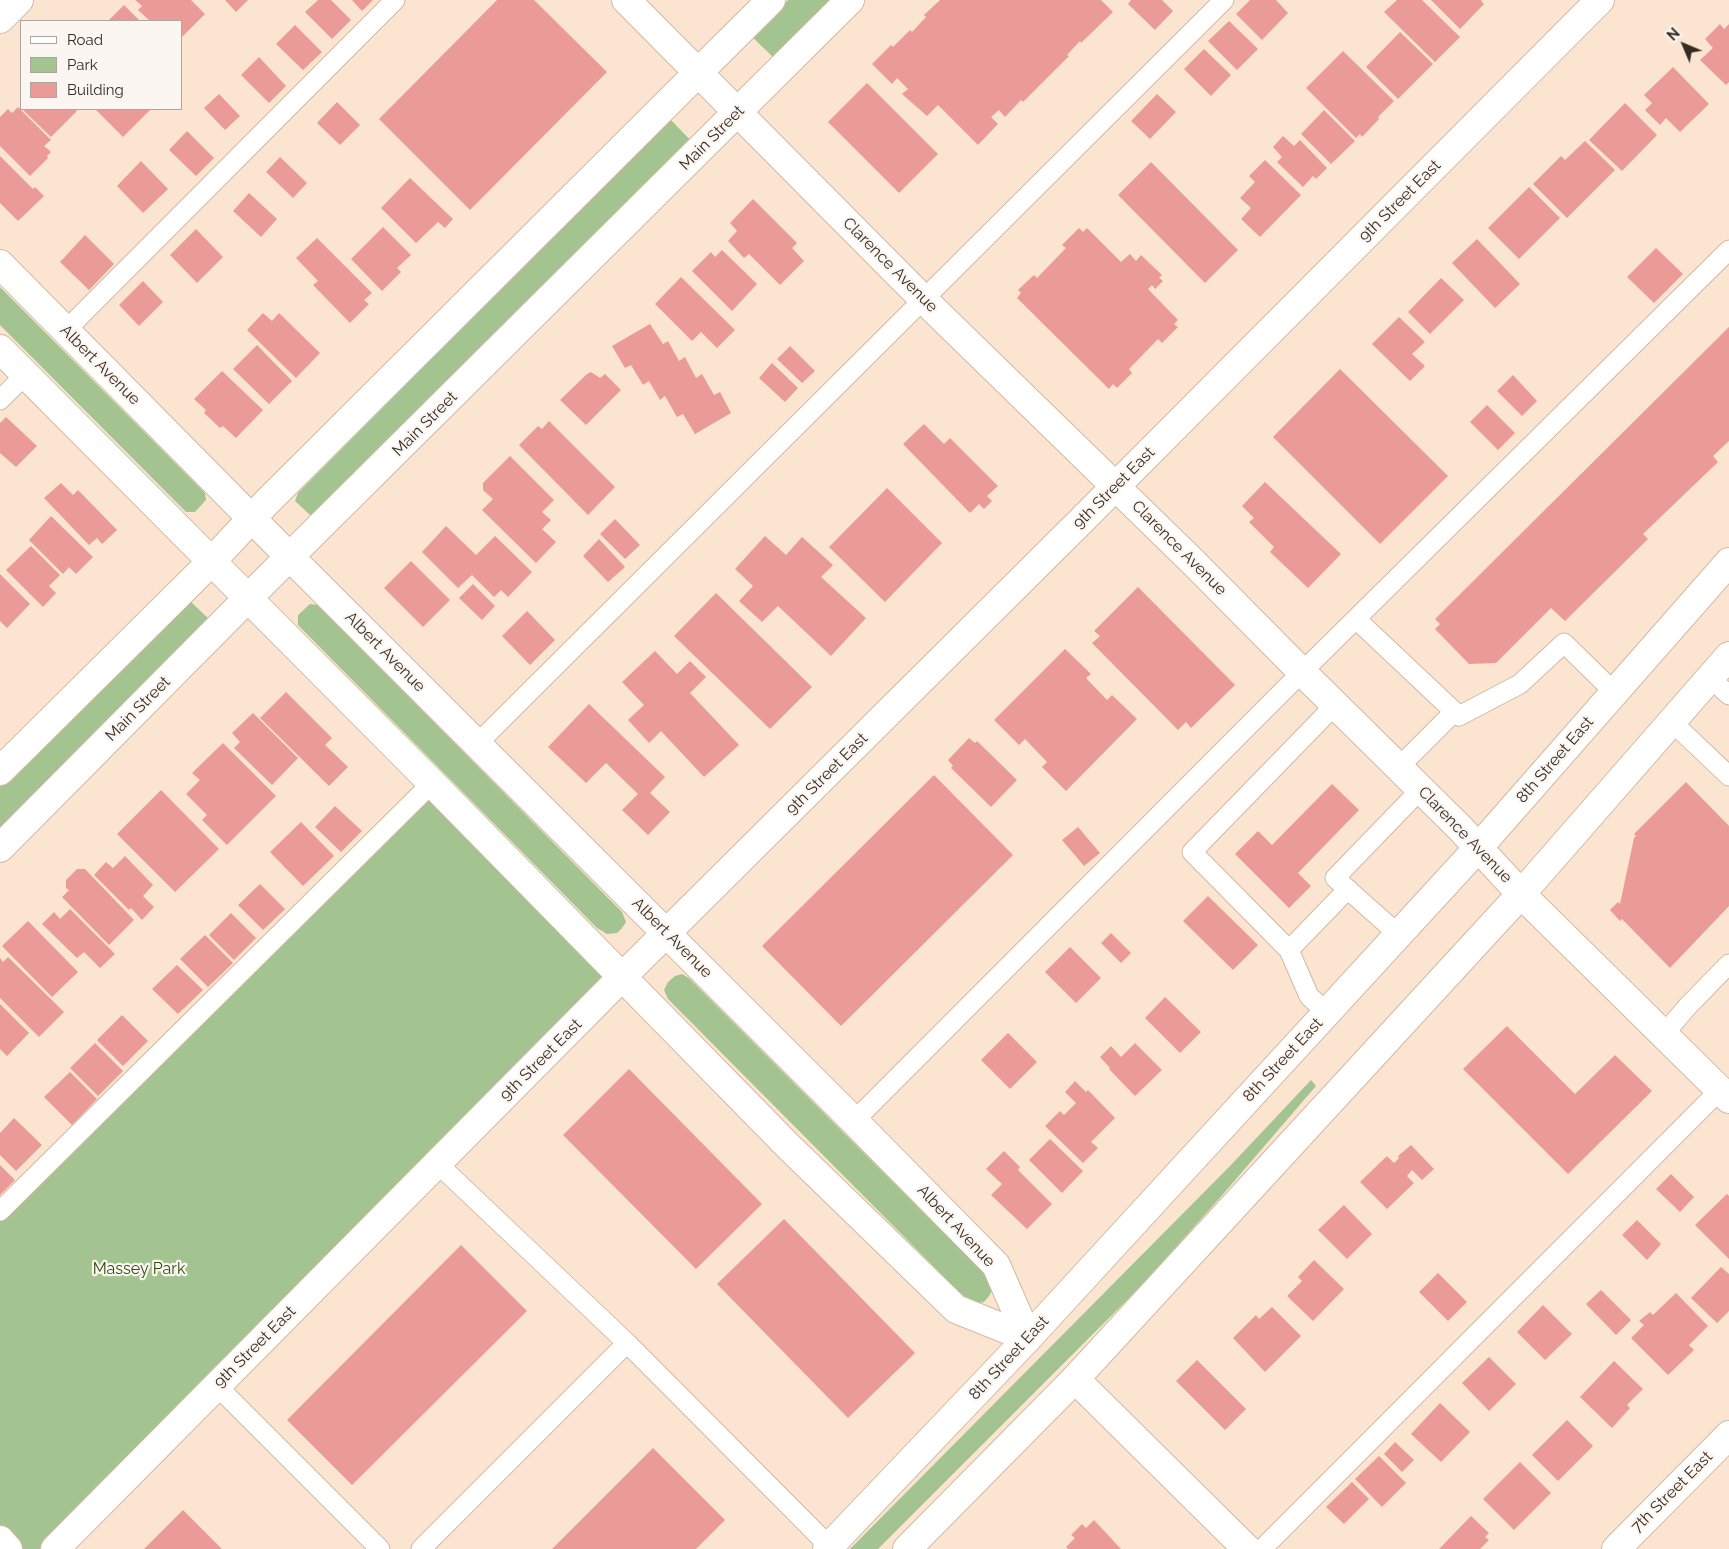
<!DOCTYPE html>
<style>
body{margin:0}
#map{position:relative;width:1729px;height:1549px;overflow:hidden;background:#fbe5d1;font-family:Raleway,sans-serif}
canvas{display:block}
.legend{position:absolute;left:20px;top:20px;width:162px;height:90px;box-sizing:border-box;background:#fbf6f1;border:1px solid #ada59f;margin:0;padding:6px 9px;list-style:none;font-size:15px;color:#372c23}
.legend li{display:flex;align-items:center;gap:10px;height:25px}
.legend b{width:25px;border:1px solid #ada59f}
.north{position:absolute;left:1659px;top:20px;width:50px;height:50px;-webkit-text-stroke:4px #fbf6f1;paint-order:stroke;rotate:315deg;font-size:14px;font-weight:700;line-height:20px;text-align:center;color:#372c23}
.north::after{content:'';display:block;margin:auto;width:18px;height:22px;background:#372c23;clip-path:polygon(50% 0,100% 100%,50% 72%,0 100%)}
</style>
<div id="map">
<canvas width="1729" height="1549"></canvas>
<ul class="legend">
<li><b style="height:6px;background:#fff"></b>Road</li>
<li><b style="height:14px;background:#a3c490"></b>Park</li>
<li><b style="height:14px;background:#ea9a97"></b>Building</li>
</ul>
<div class="north">N</div>
</div>
<script>
const ctx = document.querySelector('canvas').getContext('2d');
ctx.lineJoin = 'round';
function fillPath(path, color) {
  ctx.fillStyle = color;
  ctx.fill(path, 'evenodd');
}
function poly(rows) {
  const path = new Path2D();
  for (const r of rows) {
    path.moveTo(r[0], r[1]);
    for (let i = 2; i < r.length; i += 2) path.lineTo(r[i], r[i + 1]);
  }
  return path;
}
function stroke(path, color, width, dash) {
  ctx.strokeStyle = color;
  ctx.lineWidth = width;
  ctx.lineCap = dash ? 'butt' : 'round';
  ctx.setLineDash(dash || []);
  ctx.stroke(path);
}
function write(font, color, halo, rows, align = 'center') {
  ctx.font = font + ' Raleway,sans-serif';
  ctx.lineWidth = 4.5;
  ctx.setLineDash([]);
  ctx.textBaseline = 'middle';
  ctx.strokeStyle = halo;
  ctx.fillStyle = color;
  for (const [text, x, y, turn = 0] of rows) {
    ctx.save();
    ctx.translate(x, y);
    ctx.rotate((+turn || 0) * Math.PI / 180);
    ctx.textAlign = isNaN(turn) ? turn : align;
    if (halo) ctx.strokeText(text, 0, 0);
    ctx.fillText(text, 0, 0);
    ctx.restore();
  }
}
const green = poly([
 [788,0,830,0,773,57,749,34,770,18],
 [670,119,697,147,318,513,310,515,295,501,298,493],
 [0,287,205,493,206,500,195,512,186,512,0,325],
 [190,601,210,620,0,834,0,787,185,602],
 [310,604,318,605,622,912,626,922,622,928,617,933,607,934,597,928,298,625,298,615],
 [432,783,622,977,56,1549,8,1549,0,1540,0,1211],
 [682,974,689,978,992,1281,993,1289,989,1296,984,1302,977,1303,968,1300,961,1294,668,999,664,990,668,982,675,976],
 [1311,1080,1316,1086,1218,1200,1140,1287,878,1549,850,1549,1230,1166]
]);
const building = poly([
 [135,0,191,0,205,14,181,38,181,21,150,21,138,10,142,6],
 [225,0,248,0,236,12],
 [318,0,331,0,351,20,332,39,305,12],
 [352,0,373,0,362,11],
 [497,0,534,0,607,72,470,210,379,119],
 [940,0,1101,0,1113,12,1081,43,1080,41,1067,55,1069,56,1023,102,1021,100,1005,117,999,110,991,117,998,124,978,145,938,105,927,116,902,94,908,89,897,78,892,84,872,64,891,45,893,47,910,30,912,32,926,17,924,15],
 [1131,0,1162,0,1173,11,1155,30,1128,4],
 [1250,0,1276,0,1288,13,1262,40,1236,14],
 [1397,0,1422,0,1460,37,1435,62,1384,12],
 [1431,0,1482,0,1481,1,1484,4,1460,29],
 [124,5,140,21,108,21],
 [1229,21,1258,49,1237,70,1208,41],
 [1720,24,1724,29,1729,24,1729,82,1726,85,1700,60,1713,48,1705,39],
 [295,25,322,52,303,70,276,44],
 [1400,32,1433,64,1398,99,1366,67],
 [1204,49,1231,75,1211,96,1184,69],
 [1343,51,1394,101,1378,117,1379,119,1362,137,1360,134,1356,138,1306,88],
 [259,57,286,86,269,103,241,75],
 [1673,67,1709,104,1680,132,1666,118,1660,125,1645,110,1652,103,1644,95],
 [867,83,938,154,899,193,828,122],
 [219,94,240,116,225,130,204,108],
 [1157,94,1176,112,1150,139,1131,121],
 [337,102,360,125,340,145,317,123],
 [1625,103,1657,135,1622,171,1589,140],
 [18,107,51,140,44,146,51,152,47,156,48,158,30,176,0,146,0,117,8,109,12,113],
 [22,109,74,109,77,111,51,137],
 [95,109,151,109,123,137],
 [1324,110,1355,141,1331,164,1301,134],
 [187,131,214,158,196,176,169,150],
 [1283,136,1294,146,1300,140,1327,168,1316,179,1313,176,1303,187,1277,162,1282,157,1273,147],
 [1585,141,1615,170,1567,218,1533,184,1561,156,1565,160],
 [0,156,33,189,35,187,44,196,18,221,0,203],
 [280,157,307,183,293,198,266,172],
 [1265,160,1301,195,1260,237,1241,219,1251,208,1240,198,1255,182,1249,176],
 [141,161,168,189,143,213,117,186],
 [1151,162,1238,250,1205,283,1118,195],
 [410,178,453,219,445,228,438,222,416,243,381,208],
 [1529,187,1560,218,1519,259,1488,228],
 [249,193,277,219,261,237,233,211],
 [753,199,797,243,792,248,804,261,780,285,749,254,744,258,728,241,737,231,730,223],
 [383,227,411,255,397,268,401,272,382,291,351,259],
 [1079,228,1083,232,1087,228,1121,262,1130,254,1136,261,1141,255,1162,275,1159,278,1163,281,1155,289,1152,285,1148,289,1178,320,1174,324,1178,327,1162,343,1158,339,1129,369,1132,373,1117,388,1113,384,1109,389,1017,298,1021,293,1018,290,1034,275,1037,278,1066,248,1062,245],
 [196,229,223,257,197,283,170,255],
 [85,235,114,264,89,290,60,262],
 [317,238,372,293,364,300,369,304,350,323,313,285,318,281,296,258],
 [1477,239,1520,284,1495,308,1452,263],
 [1656,248,1683,274,1654,303,1627,277],
 [722,250,757,284,732,311,692,271,711,252,715,257],
 [681,277,735,330,717,348,701,332,692,341,655,304],
 [1441,278,1464,300,1430,334,1408,312],
 [143,281,163,302,139,326,119,305],
 [263,313,272,321,279,313,320,353,296,378,247,330],
 [1399,317,1425,342,1412,354,1425,366,1410,381,1372,344],
 [650,324,663,344,668,341,679,361,685,357,696,378,702,374,714,395,720,392,731,413,695,434,683,414,677,417,665,396,660,400,649,381,643,385,631,365,625,368,612,346],
 [1729,327,1729,441,1713,456,1718,462,1643,534,1648,539,1565,621,1551,608,1496,663,1469,664,1435,629,1440,624,1435,619],
 [257,345,292,381,269,404,233,369],
 [790,346,815,371,802,383,777,359],
 [772,363,798,388,785,402,759,378],
 [1340,369,1448,476,1380,544,1273,437],
 [222,371,263,410,236,438,223,426,220,428,204,413,206,410,194,399],
 [591,372,600,378,605,374,621,390,586,425,560,400,587,374],
 [1513,375,1537,401,1522,416,1497,391],
 [1487,405,1515,433,1498,450,1470,422],
 [6,417,37,446,16,467,0,453,0,423],
 [549,421,615,487,588,515,519,445,538,426,542,429],
 [924,424,944,444,950,438,998,486,987,496,992,501,984,509,979,504,970,513,903,444],
 [510,456,554,500,542,512,551,520,542,529,556,542,536,563,482,510,493,499,483,490,483,483],
 [1265,482,1341,554,1308,588,1270,552,1274,547,1249,522,1254,518,1242,506],
 [61,483,73,495,78,490,117,530,102,544,97,538,89,545,44,498],
 [887,488,942,543,885,602,829,547],
 [51,516,93,557,76,574,69,567,63,574,29,540],
 [615,519,640,545,625,559,600,534],
 [446,526,476,555,495,536,532,572,508,597,501,590,494,597,472,575,458,588,422,552],
 [765,536,786,555,802,537,833,565,821,577,866,618,831,656,778,606,762,622,739,601,753,586,735,569],
 [599,539,625,567,608,582,583,556],
 [31,546,60,575,49,586,56,593,43,607,6,570],
 [411,561,450,600,423,627,384,588],
 [0,574,30,604,7,628,0,621],
 [473,584,495,606,482,620,459,598],
 [1138,587,1235,685,1191,728,1186,722,1178,730,1092,643,1100,636,1094,631],
 [716,593,812,687,770,729,674,636],
 [527,611,555,640,530,665,502,636],
 [1065,649,1091,674,1086,678,1107,700,1112,695,1137,719,1066,791,1042,767,1047,762,1025,739,1019,745,994,720],
 [655,651,677,674,690,661,706,677,690,693,739,745,704,777,661,731,649,743,628,720,644,705,622,682],
 [286,692,332,738,325,745,348,767,329,786,260,718],
 [589,704,665,777,650,793,670,812,648,835,622,810,638,794,606,763,586,783,548,747],
 [253,713,298,758,272,785,234,748,240,742,232,733],
 [969,738,975,743,977,741,1017,780,991,807,951,768,953,766,948,760],
 [223,743,276,796,227,845,202,820,207,815,186,794,200,780,192,773],
 [934,775,1013,855,841,1026,762,946],
 [1686,782,1729,826,1729,906,1670,968,1622,919,1620,921,1610,910,1618,902,1620,904,1634,838,1636,836,1634,834],
 [1332,784,1359,810,1298,873,1311,886,1289,908,1235,854,1258,831,1272,845],
 [161,790,219,849,175,892,117,834],
 [335,806,362,831,341,852,315,827],
 [301,822,334,856,303,886,270,852],
 [1078,827,1100,853,1084,866,1062,840],
 [125,856,153,885,143,896,154,907,142,920,131,908,129,910,94,875,106,862,113,868],
 [77,869,85,869,134,920,109,945,62,897,69,890,66,888,66,880],
 [260,884,285,909,263,930,238,905],
 [1208,896,1258,945,1233,970,1183,921],
 [70,909,115,954,100,968,84,952,77,958,42,924,54,912,60,919],
 [231,913,256,938,234,960,209,935],
 [28,921,78,972,52,997,2,946],
 [1111,933,1131,953,1121,963,1101,943],
 [205,935,233,963,208,987,180,959],
 [1070,947,1101,978,1076,1003,1045,972],
 [8,957,64,1012,39,1037,0,998,0,958,3,962],
 [177,965,203,990,178,1014,152,989],
 [1165,997,1201,1032,1180,1053,1145,1018],
 [0,1004,29,1033,7,1056,0,1049],
 [122,1015,148,1041,123,1066,97,1040],
 [1507,1026,1575,1094,1615,1055,1652,1091,1568,1174,1463,1069],
 [1008,1033,1037,1062,1010,1089,981,1060],
 [95,1043,123,1071,98,1096,70,1068],
 [1135,1043,1162,1070,1135,1096,1109,1069,1110,1068,1100,1057,1111,1046,1121,1057],
 [629,1069,762,1204,696,1269,563,1135],
 [70,1072,97,1099,72,1125,44,1097],
 [1075,1081,1086,1092,1088,1090,1115,1118,1091,1142,1098,1148,1083,1163,1045,1126,1060,1111,1064,1115,1076,1103,1065,1092],
 [14,1118,42,1145,16,1171,0,1155,0,1133],
 [1050,1139,1083,1171,1062,1193,1029,1160],
 [1411,1145,1434,1169,1422,1180,1412,1170,1407,1176,1414,1183,1387,1209,1360,1182,1387,1156,1394,1163,1399,1158,1398,1156],
 [1004,1151,1020,1167,1018,1170,1052,1204,1027,1229,991,1195,1002,1184,986,1169],
 [0,1165,15,1180,0,1195],
 [1671,1174,1694,1197,1680,1212,1656,1189],
 [1727,1194,1729,1196,1729,1259,1695,1225],
 [1344,1205,1372,1234,1347,1259,1318,1230],
 [784,1219,915,1353,848,1418,717,1284],
 [1637,1220,1661,1244,1647,1260,1622,1235],
 [461,1245,527,1311,352,1485,287,1420],
 [1314,1260,1344,1289,1313,1321,1287,1296,1302,1281,1298,1277],
 [1721,1267,1729,1274,1729,1311,1717,1323,1691,1298],
 [1438,1273,1467,1302,1448,1321,1419,1292],
 [1601,1290,1631,1320,1616,1335,1586,1304],
 [1676,1293,1708,1326,1689,1345,1694,1350,1668,1375,1631,1338,1644,1325,1639,1321,1650,1312,1653,1315],
 [1543,1305,1572,1334,1545,1360,1517,1332],
 [1272,1307,1301,1336,1265,1372,1233,1338,1256,1315,1259,1319],
 [1489,1357,1516,1384,1489,1411,1462,1383],
 [1197,1360,1246,1409,1225,1430,1176,1381],
 [1614,1361,1643,1389,1627,1405,1630,1408,1612,1428,1580,1397],
 [1440,1403,1470,1432,1441,1462,1411,1434],
 [1567,1420,1593,1446,1558,1481,1532,1455],
 [1395,1442,1414,1460,1402,1472,1384,1454],
 [653,1448,725,1520,696,1549,552,1549],
 [1379,1456,1406,1483,1382,1507,1355,1479],
 [1520,1462,1551,1493,1514,1530,1483,1499],
 [1352,1482,1369,1499,1344,1524,1326,1507],
 [183,1510,222,1549,144,1549],
 [1471,1516,1489,1533,1485,1537,1489,1540,1480,1549,1439,1549],
 [1094,1520,1121,1549,1068,1549,1066,1547,1075,1538,1071,1535,1082,1524,1086,1528]
]);
const service = poly([
 [66,330,395,0],
 [0,400,26,374],
 [1356,619,1459,716,1520,684,1564,643,1614,692],
 [1710,678,1729,695],
 [1672,722,1729,776],
 [477,744,1224,0],
 [1399,767,1454,712],
 [1398,934,1335,878,1421,789],
 [1289,950,1348,889],
 [1326,1012,1309,996,1289,950,1192,852,1336,704],
 [1664,1034,1687,1007,1729,964],
 [854,1121,1302,672,1729,250],
 [438,1164,627,1343,830,1547],
 [0,1211,432,783],
 [216,1385,380,1549],
 [421,1549,627,1343],
 [1262,1549,1720,1090]
]);
const minor = poly([
 [0,19,19,0],
 [0,264,251,518,854,1121,996,1265,1028,1338],
 [0,349,432,783,788,1146,956,1309,1028,1338],
 [0,771,211,562,267,502,771,0],
 [0,848,248,598,850,0],
 [1075,1379,1247,1549],
 [0,1540,8,1549],
 [55,1549,622,977,1082,520,1600,0],
 [1616,1549,1729,1435]
]);
const secondary = poly([
 [626,0,924,300,1193,562,1302,672,1460,828,1521,894,1729,1099],
 [827,1549,1028,1338,1478,848,1729,562],
 [907,1549,1075,1379,1521,894,1729,656]
]);
const streetNames = [
 ["Main Street",712,138,-45],
 ["9th Street East",1400,201,-45],
 ["Clarence Avenue",890,265,45],
 ["Albert Avenue",100,365,45],
 ["Main Street",425,424,-45],
 ["9th Street East",1114,488,-45],
 ["Clarence Avenue",1179,548,45],
 ["Albert Avenue",385,652,45],
 ["Main Street",138,709,-45],
 ["8th Street East",1555,760,-49],
 ["9th Street East",827,774,-45],
 ["Clarence Avenue",1465,835,46],
 ["Albert Avenue",672,938,45],
 ["9th Street East",541,1060,-45],
 ["8th Street East",1283,1060,-47],
 ["Albert Avenue",956,1226,47],
 ["9th Street East",255,1347,-45],
 ["8th Street East",1009,1358,-47],
 ["7th Street East",1672,1492,-45]
];
const parkNames = [
 ["Massey Park",139,1269]
];
fillPath(green, '#a3c490');
fillPath(building, '#ea9a97');
stroke(service, '#d3b9a1', 21);
stroke(minor, '#d3b9a1', 30);
stroke(secondary, '#d3b9a1', 30);
stroke(service, '#fff', 19);
stroke(minor, '#fff', 28);
stroke(secondary, '#fff', 28);
write('16px', '#372c23', '#fbf6f1', streetNames);
write('16px', '#2d500d', '#fbf6f1', parkNames);
</script>
